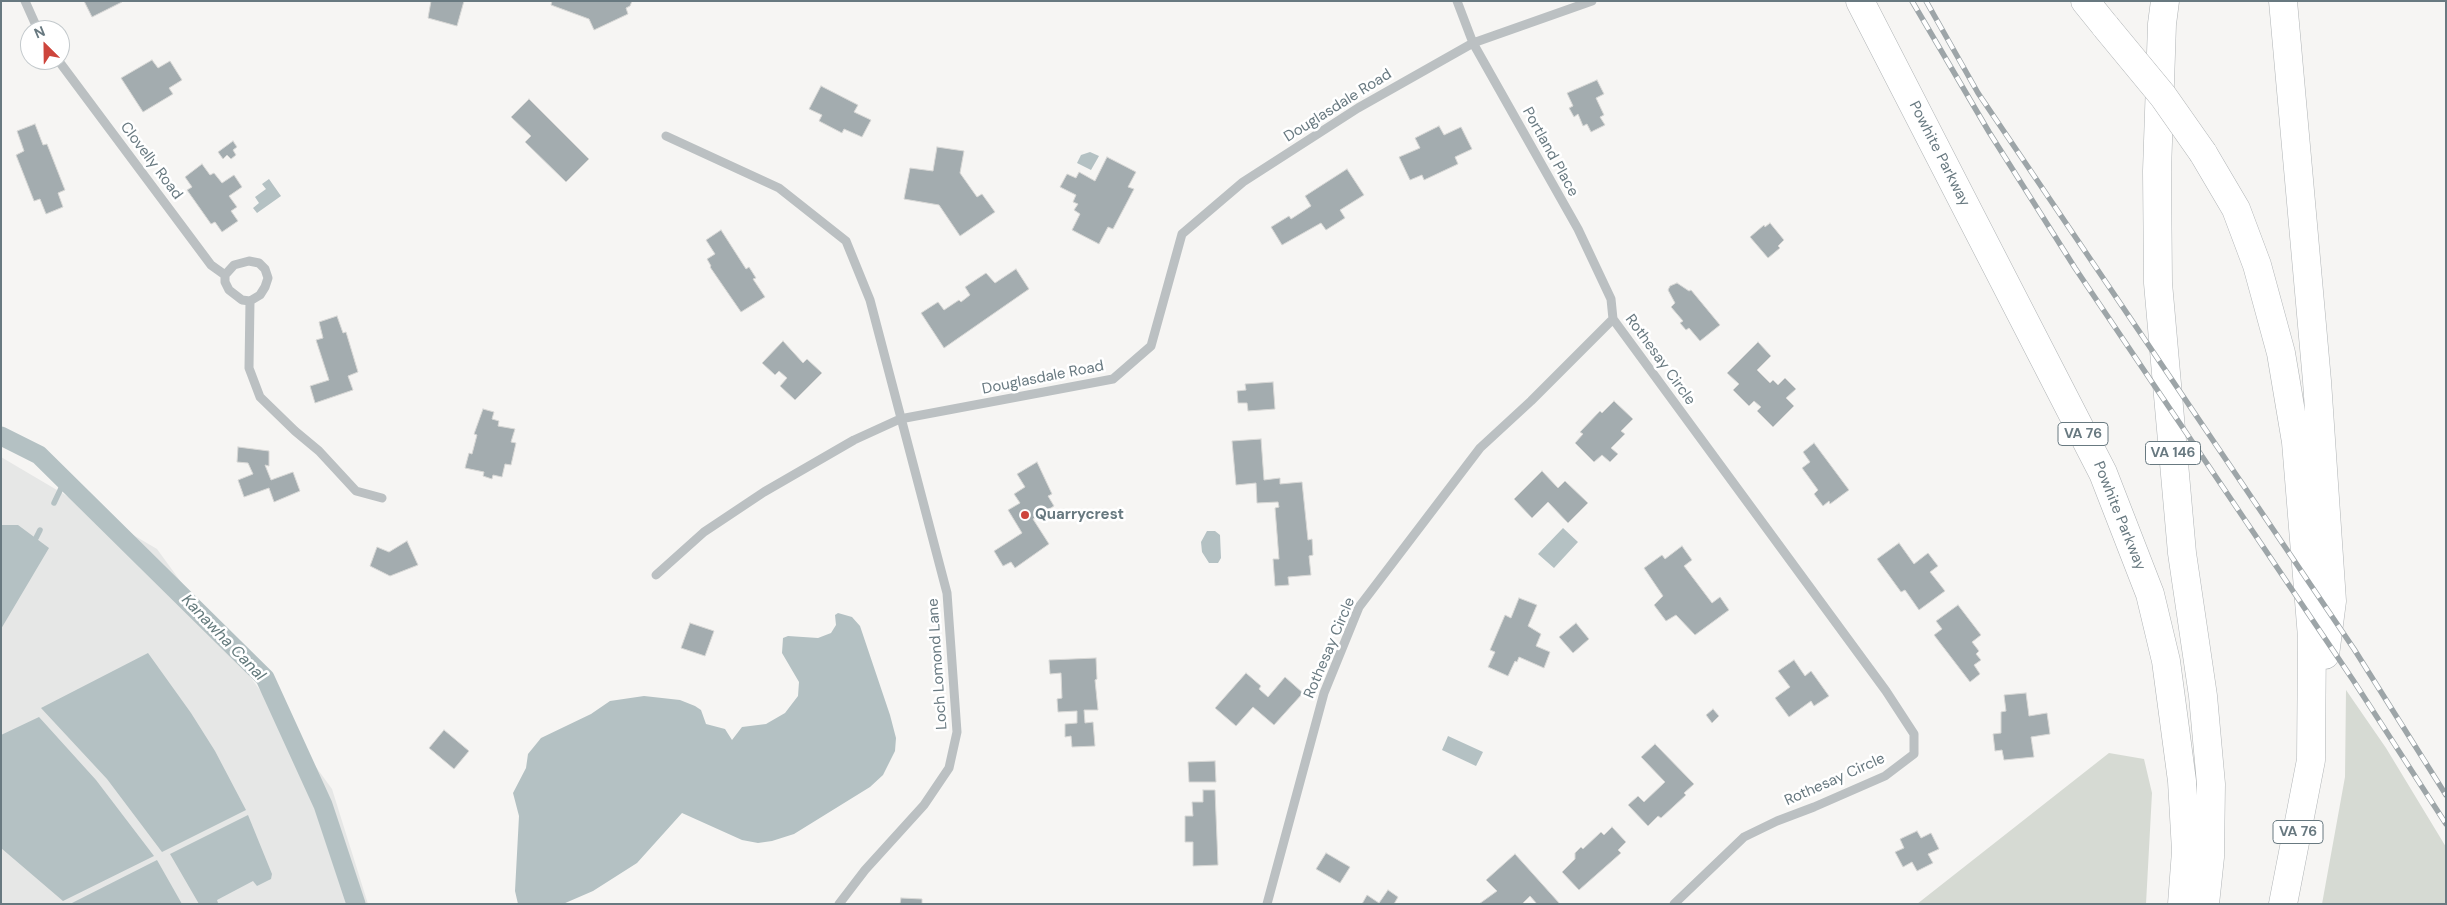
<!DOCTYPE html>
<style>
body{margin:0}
#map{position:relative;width:2447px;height:905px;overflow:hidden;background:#f6f5f3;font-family:"DM Sans",sans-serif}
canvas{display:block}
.frame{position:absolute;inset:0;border:2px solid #687980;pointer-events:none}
.north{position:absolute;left:20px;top:20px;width:50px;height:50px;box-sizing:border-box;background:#fff;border:1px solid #c3c9cc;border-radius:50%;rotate:337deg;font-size:14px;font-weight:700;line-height:20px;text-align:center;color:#687980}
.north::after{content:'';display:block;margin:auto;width:18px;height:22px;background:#cd453c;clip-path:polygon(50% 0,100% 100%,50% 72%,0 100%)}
</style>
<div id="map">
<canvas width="2447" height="905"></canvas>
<div class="frame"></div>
<div class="north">N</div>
</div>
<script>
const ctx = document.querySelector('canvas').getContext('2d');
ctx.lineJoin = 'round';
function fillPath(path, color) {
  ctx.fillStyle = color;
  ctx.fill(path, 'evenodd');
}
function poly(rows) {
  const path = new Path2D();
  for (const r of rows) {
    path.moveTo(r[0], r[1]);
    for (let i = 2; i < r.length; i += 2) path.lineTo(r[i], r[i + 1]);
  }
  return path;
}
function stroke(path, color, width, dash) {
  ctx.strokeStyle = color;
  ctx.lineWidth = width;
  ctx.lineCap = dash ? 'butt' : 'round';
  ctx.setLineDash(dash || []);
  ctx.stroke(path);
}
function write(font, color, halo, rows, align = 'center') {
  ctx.font = font + ' "DM Sans",sans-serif';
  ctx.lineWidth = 5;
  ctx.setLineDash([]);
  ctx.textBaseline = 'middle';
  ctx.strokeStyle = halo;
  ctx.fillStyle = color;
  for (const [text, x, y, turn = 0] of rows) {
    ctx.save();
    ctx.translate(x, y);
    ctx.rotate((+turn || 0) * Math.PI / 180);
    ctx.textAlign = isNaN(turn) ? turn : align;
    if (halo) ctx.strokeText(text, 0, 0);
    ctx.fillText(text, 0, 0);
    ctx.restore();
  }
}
const built = poly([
 [1,457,157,549,332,789,368,904,1,904]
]);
const green = poly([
 [2346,690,2386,748,2446,847,2446,904,2322,904,2345,777],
 [2109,753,2144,759,2152,793,2146,904,1917,904]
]);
const water = poly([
 [1090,152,1099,156,1091,170,1077,163,1081,155],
 [269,179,281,196,257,213,253,208,259,203,255,197,266,189,262,184],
 [1,525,18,525,49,548,1,629],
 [1563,528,1578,542,1554,568,1538,554],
 [1207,531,1215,531,1220,535,1221,558,1218,563,1209,563,1202,552,1201,542],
 [838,613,852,617,860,626,890,715,896,738,895,751,883,775,870,787,794,834,772,841,758,843,742,840,682,813,637,863,593,891,563,904,518,904,515,891,519,816,513,793,526,768,528,754,541,738,591,714,610,701,644,696,680,700,695,706,701,710,706,724,725,729,732,740,742,727,766,724,785,713,798,696,799,682,782,653,783,638,788,636,818,638,831,633,836,625,835,615],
 [148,653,191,713,215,751,246,810,162,852,107,779,41,708],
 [39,717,96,780,154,856,63,901,1,848,1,735],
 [1448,736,1483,752,1476,766,1442,750],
 [248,815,272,874,271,879,257,886,253,881,217,900,218,903,215,904,199,904,170,854],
 [157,860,182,904,70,904]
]);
const stream = poly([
 [54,503,65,480],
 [36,538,40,530]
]);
const canal = poly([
 [1,436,39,455,265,678,323,805,356,904]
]);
const building = poly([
 [84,1,122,1,122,2,92,17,84,1],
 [431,1,464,1,457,26,428,18,431,1],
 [552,1,632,1,630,6,626,8,628,14,594,30,589,19,551,5,552,1],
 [152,60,158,68,170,61,182,80,169,88,173,94,143,112,121,78,152,60],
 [1597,80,1604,94,1596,98,1604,115,1600,117,1605,125,1591,132,1587,124,1583,126,1578,114,1574,117,1569,108,1573,106,1567,93,1597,80],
 [821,86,858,105,854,112,871,120,862,137,844,129,842,133,819,121,822,115,809,109,821,86],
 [529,99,589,159,566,182,525,142,531,136,511,117,529,99],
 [35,124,43,145,47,144,65,190,58,193,63,207,46,214,40,199,34,201,16,155,24,151,17,131,35,124],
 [1439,126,1444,135,1461,127,1472,149,1455,157,1458,164,1424,180,1422,175,1410,180,1399,157,1420,148,1415,138,1439,126],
 [233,141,237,147,233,150,236,155,231,159,227,155,223,159,218,152,233,141],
 [937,147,964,151,960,173,977,197,982,194,995,212,960,236,939,205,904,199,910,168,933,171,937,147],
 [1107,157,1136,172,1128,187,1134,189,1113,229,1108,227,1099,244,1072,230,1080,214,1074,210,1078,204,1073,202,1076,195,1060,187,1067,174,1076,178,1079,172,1095,181,1107,157],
 [202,164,210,175,214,173,222,183,234,175,242,187,229,196,237,207,231,211,238,221,222,232,215,222,211,224,187,190,192,187,185,177,202,164],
 [1347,169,1364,195,1340,210,1345,218,1326,230,1321,223,1282,245,1271,227,1289,216,1291,219,1311,206,1305,196,1347,169],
 [1770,223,1784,240,1778,246,1780,248,1768,258,1750,237,1764,225,1765,227,1770,223],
 [721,230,746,269,749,267,756,278,753,279,765,297,741,312,710,267,711,266,707,259,715,254,706,240,721,230],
 [1016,269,1029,289,944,348,921,313,938,302,944,310,959,300,961,302,970,295,965,287,986,273,995,283,1016,269],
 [1677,283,1689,291,1691,290,1720,325,1700,341,1689,328,1686,330,1680,323,1683,321,1671,307,1675,303,1668,290,1670,286,1677,283],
 [337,316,343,333,346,332,358,372,348,376,353,390,315,403,310,386,329,380,316,340,323,338,319,322,337,316],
 [783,341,803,363,807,359,822,373,795,400,780,386,787,378,779,371,775,375,762,363,783,341],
 [1758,342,1771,356,1757,370,1770,383,1773,380,1778,385,1785,378,1796,389,1786,398,1794,406,1773,427,1757,411,1761,407,1754,401,1749,406,1733,390,1739,384,1727,373,1758,342],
 [1273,382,1275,409,1248,411,1247,403,1238,403,1237,391,1246,390,1245,384,1273,382],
 [1614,401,1633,419,1621,431,1625,434,1611,448,1618,454,1610,462,1602,455,1594,462,1575,443,1583,434,1580,432,1600,411,1602,413,1614,401],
 [483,409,494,412,492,419,499,421,498,426,515,429,511,442,516,443,511,465,505,464,502,477,493,475,492,479,483,476,484,472,465,468,469,453,472,454,477,435,474,434,483,409],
 [1261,439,1264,480,1280,478,1280,484,1302,482,1308,540,1312,539,1313,555,1309,556,1311,575,1288,577,1289,585,1275,586,1273,559,1279,559,1275,508,1279,507,1278,502,1257,503,1256,483,1236,485,1232,441,1261,439],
 [1814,443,1849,490,1830,504,1829,501,1823,506,1814,494,1818,490,1802,468,1810,462,1803,452,1814,443],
 [238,447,269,451,269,466,265,465,271,480,293,472,300,491,274,502,269,488,244,497,238,480,253,474,248,463,237,462,238,447],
 [1037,462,1052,494,1048,496,1054,506,1033,519,1049,544,1015,568,1011,562,1003,566,994,551,1022,533,1008,510,1020,503,1014,494,1025,487,1017,474,1037,462],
 [1542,471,1558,488,1565,481,1588,503,1568,523,1548,502,1532,518,1514,499,1542,471],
 [407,541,418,565,390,576,370,566,377,547,389,552,407,541],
 [1899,543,1914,564,1928,553,1938,566,1930,572,1945,591,1919,610,1905,590,1901,592,1877,559,1899,543],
 [1682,546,1692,560,1684,566,1712,603,1720,597,1729,610,1695,635,1676,615,1666,621,1654,605,1663,596,1644,568,1662,555,1665,559,1682,546],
 [1519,598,1537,605,1528,626,1541,634,1536,646,1550,652,1544,668,1519,657,1517,662,1515,661,1508,676,1488,667,1495,652,1490,650,1505,615,1511,618,1519,598],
 [1958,605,1981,635,1972,642,1979,651,1976,654,1981,660,1974,665,1980,674,1970,682,1934,635,1942,629,1936,621,1958,605],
 [690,623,714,631,705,656,681,648,690,623],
 [1576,623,1589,639,1573,653,1559,637,1576,623],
 [1096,658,1097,679,1095,680,1098,710,1084,710,1085,723,1093,722,1095,746,1072,747,1071,736,1065,737,1065,724,1077,723,1077,711,1058,712,1057,699,1062,698,1061,673,1050,674,1049,660,1096,658],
 [1794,660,1805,676,1811,671,1829,696,1814,706,1811,701,1789,717,1775,698,1790,687,1778,671,1794,660],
 [1246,673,1261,686,1259,689,1268,697,1285,677,1303,693,1274,725,1253,707,1236,726,1215,708,1246,673],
 [2026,693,2029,716,2047,713,2050,734,2031,737,2034,757,2004,760,2002,750,1995,751,1993,734,2001,733,2001,712,2006,711,2004,695,2026,693],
 [1713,709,1719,716,1712,723,1706,715,1713,709],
 [444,730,469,751,454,769,429,748,444,730],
 [1655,744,1694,784,1684,793,1686,795,1661,818,1658,816,1648,826,1628,805,1638,796,1644,802,1665,782,1641,757,1655,744],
 [1215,761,1216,782,1189,782,1188,762,1215,761],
 [1203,790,1215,790,1218,865,1193,866,1193,842,1185,842,1185,816,1193,816,1192,802,1203,802,1203,790],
 [1612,827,1626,842,1618,850,1621,853,1579,890,1562,872,1575,859,1575,853,1581,847,1583,849,1601,832,1604,835,1612,827],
 [1917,831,1921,838,1931,833,1939,849,1928,854,1933,863,1917,871,1912,862,1903,867,1895,852,1904,848,1900,839,1917,831],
 [1326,853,1350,867,1340,883,1316,869,1326,853],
 [1515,854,1560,904,1537,904,1530,896,1522,904,1479,904,1497,891,1486,880,1515,854],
 [1388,890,1398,897,1394,904,1362,904,1367,895,1379,903,1388,890],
 [901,898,922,899,922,904,900,904,901,898]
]);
const minor = poly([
 [25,1,38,30],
 [1457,1,1473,43,1578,229,1611,299,1613,319],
 [58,60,211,265,225,275,225,282,229,290,242,300,250,301],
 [666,136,779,188,846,241,870,300,947,593,957,732,949,768,924,805,865,870,839,904],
 [225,275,234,265,249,261,259,263,265,269,268,278,265,287,260,295,250,301,249,368,260,397,295,431,319,451,356,491,382,498],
 [1613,319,1886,691,1914,734,1914,754,1885,776,1814,807,1777,821,1744,837,1674,904],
 [656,575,704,532,764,492,854,440,900,419,1113,379,1151,346,1182,234,1243,182,1358,108,1473,43,1592,1],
 [1267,904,1324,693,1359,607,1480,448,1531,401,1613,319]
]);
const highway = poly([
 [1860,1,2103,473,2150,594,2166,661,2182,781,2186,851,2182,904],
 [2085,1,2106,27],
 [2165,1,2162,24,2157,171,2158,283,2182,553,2203,696,2211,784,2210,857,2205,904],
 [2283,1,2317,381,2332,601,2325,655],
 [2203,153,2236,209,2257,265,2281,353,2296,442,2312,637,2311,760,2283,904]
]);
const rail = poly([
 [1912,1,1989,132,2075,268,2353,680,2446,824],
 [1926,1,1978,93,2354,649,2446,795]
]);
const highwayBridge = poly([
 [2106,27,2163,96,2203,153]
]);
const markers = [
 [1025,515,5,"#cd453c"]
];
const shields = [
 [2083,434,50],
 [2173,453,55],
 [2298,832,50]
];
const shieldNames = [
 ["VA 76",2083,434],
 ["VA 146",2173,453],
 ["VA 76",2298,832]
];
const streetNames = [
 ["Douglasdale Road",1338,106,-32],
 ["Portland Place",1550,152,61],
 ["Powhite Parkway",1939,154,63],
 ["Clovelly Road",151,161,53],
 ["Rothesay Circle",1660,360,54],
 ["Douglasdale Road",1043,378,-11],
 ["Powhite Parkway",2119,516,68],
 ["Rothesay Circle",1330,648,-67],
 ["Loch Lomond Lane",938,664,-94],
 ["Rothesay Circle",1835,780,-24]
];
const poiNames = [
 ["Quarrycrest",1035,515]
];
const waterNames = [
 ["Kanawha Canal",223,638,46]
];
fillPath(built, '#e6e7e6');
fillPath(green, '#d6dad3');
fillPath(water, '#b4c1c3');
stroke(stream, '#b4c1c3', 5.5);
stroke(canal, '#b4c1c3', 19);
fillPath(building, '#a3acaf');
stroke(building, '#d7d7d5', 1);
stroke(highway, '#afb3b5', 29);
stroke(minor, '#bbc0c2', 9);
stroke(highway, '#fff', 28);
stroke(rail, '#9da5a8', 5.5);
stroke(rail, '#fff', 4, [11]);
stroke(highwayBridge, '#afb3b5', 29, []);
stroke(highwayBridge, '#fff', 28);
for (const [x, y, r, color] of markers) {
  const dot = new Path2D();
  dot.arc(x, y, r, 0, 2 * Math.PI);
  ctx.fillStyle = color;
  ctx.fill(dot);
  stroke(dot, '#fff', 2);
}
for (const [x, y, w] of shields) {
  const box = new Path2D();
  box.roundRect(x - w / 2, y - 11.5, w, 23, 4);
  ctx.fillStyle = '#fff';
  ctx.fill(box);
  stroke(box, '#687980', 1);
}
write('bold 14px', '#687980', null, shieldNames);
write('15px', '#687980', '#fff', streetNames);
write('bold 15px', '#687980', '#fff', poiNames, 'left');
write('italic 16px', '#647a7c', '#fff', waterNames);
</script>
